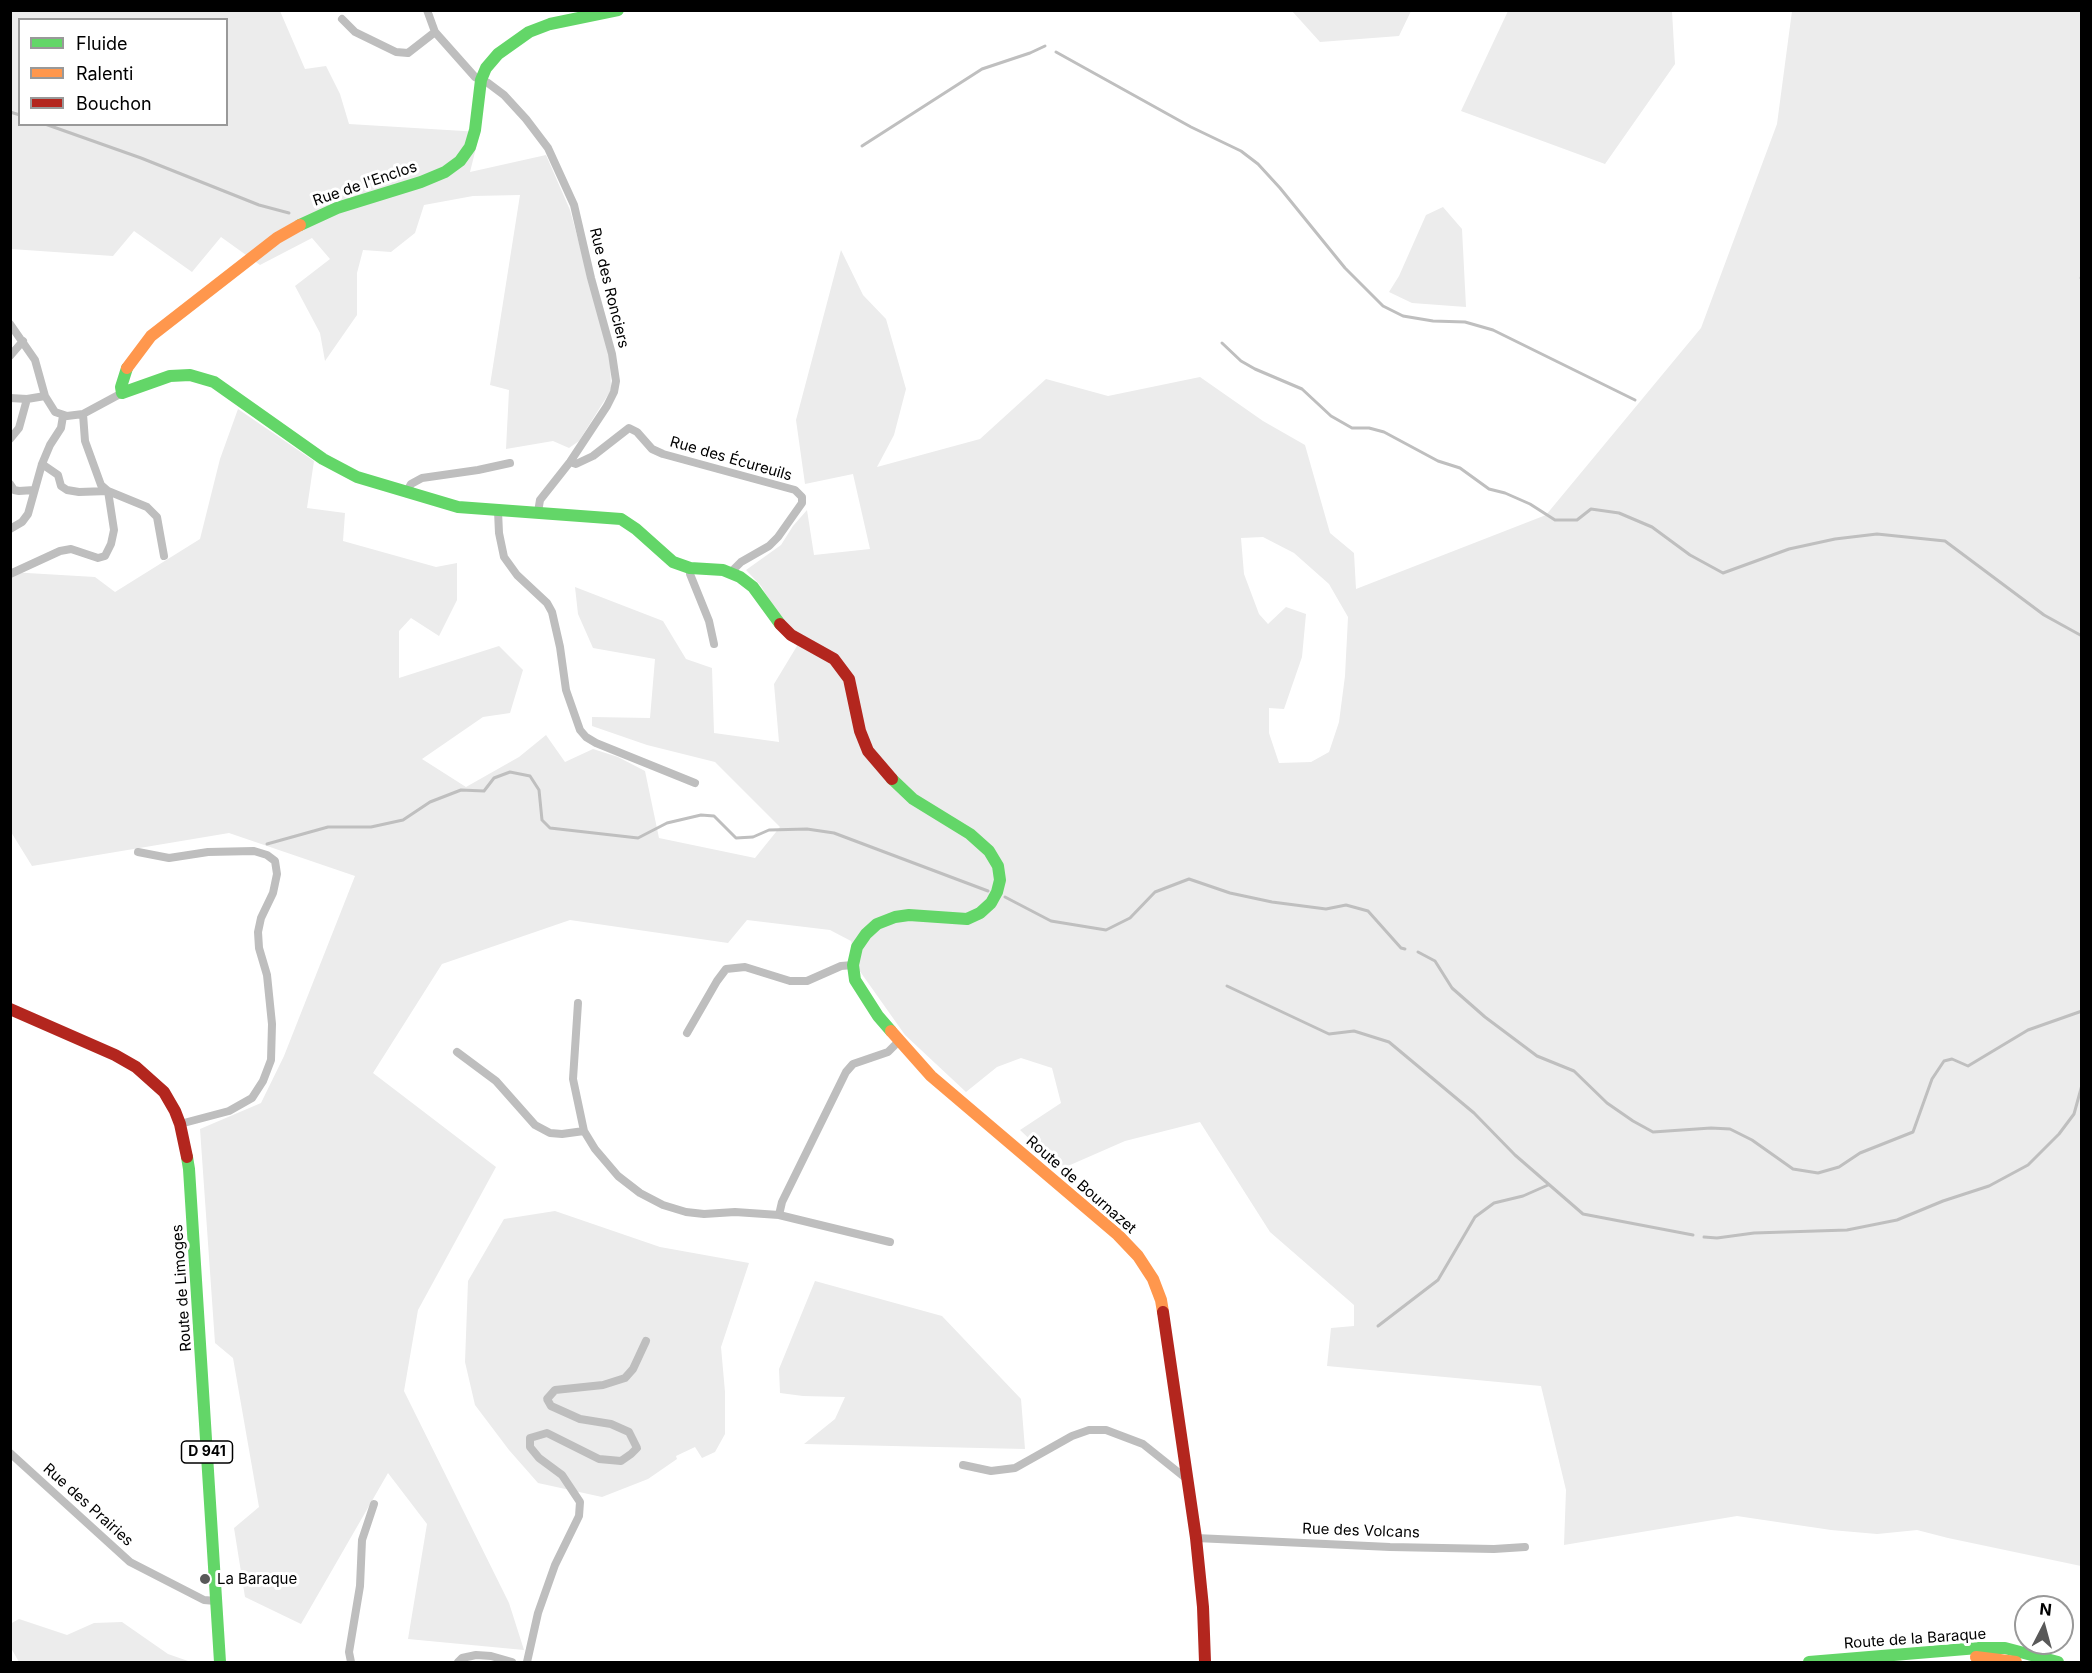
<!DOCTYPE html>
<meta charset="utf-8">
<style>
body{margin:0}
#map{position:relative;width:2092px;height:1673px;overflow:hidden;background:#fff;font-family:Inter,sans-serif}
canvas{display:block}
.frame{position:absolute;inset:0;border:12px solid #000;pointer-events:none}
.legend{position:absolute;left:18px;top:18px;width:210px;height:108px;box-sizing:border-box;background:#fff;border:2px solid #999;margin:0;padding:8px 10px;list-style:none;font-size:18px;color:#000}
.legend li{display:flex;align-items:center;gap:12px;height:30px}
.legend b{width:30px;border:2px solid #999}
.north{position:absolute;left:2014px;top:1595px;width:60px;height:60px;box-sizing:border-box;background:#fff;border:2px solid #999;border-radius:50%;rotate:6deg;font-size:16px;font-weight:700;line-height:24px;text-align:center;color:#000}
.north::after{content:'';display:block;margin:auto;width:21px;height:27px;background:#595959;clip-path:polygon(50% 0,100% 100%,50% 72%,0 100%)}
</style>
<div id="map">
<canvas width="2092" height="1673"></canvas>
<div class="frame"></div>
<ul class="legend">
<li><b style="height:8px;background:#63d668"></b>Fluide</li>
<li><b style="height:8px;background:#ff974d"></b>Ralenti</li>
<li><b style="height:8px;background:#b3261e"></b>Bouchon</li>
</ul>
<div class="north">N</div>
</div>
<script>
const ctx = document.querySelector('canvas').getContext('2d');
ctx.lineJoin = 'round';
function fillPath(path, color) {
  ctx.fillStyle = color;
  ctx.fill(path, 'evenodd');
}
function poly(rows) {
  const path = new Path2D();
  for (const r of rows) {
    path.moveTo(r[0], r[1]);
    for (let i = 2; i < r.length; i += 2) path.lineTo(r[i], r[i + 1]);
  }
  return path;
}
function stroke(path, color, width, dash) {
  ctx.strokeStyle = color;
  ctx.lineWidth = width;
  ctx.lineCap = dash ? 'butt' : 'round';
  ctx.setLineDash(dash || []);
  ctx.stroke(path);
}
function write(font, color, halo, rows, align = 'center') {
  ctx.font = font + ' Inter,sans-serif';
  ctx.lineWidth = 6;
  ctx.setLineDash([]);
  ctx.textBaseline = 'middle';
  ctx.strokeStyle = halo;
  ctx.fillStyle = color;
  for (const [text, x, y, turn = 0] of rows) {
    ctx.save();
    ctx.translate(x, y);
    ctx.rotate((+turn || 0) * Math.PI / 180);
    ctx.textAlign = isNaN(turn) ? turn : align;
    if (halo) ctx.strokeText(text, 0, 0);
    ctx.fillText(text, 0, 0);
    ctx.restore();
  }
}
const green = poly([
 [10,11,280,11,305,69,326,66,340,94,349,124,480,132,470,172,546,155,570,210,610,357,611,390,579,441,569,448,553,441,506,449,509,390,490,385,520,195,473,196,424,205,415,233,391,252,363,250,357,273,357,315,325,361,320,333,295,286,330,259,312,238,260,265,221,237,192,272,134,231,113,256,11,249],
 [20,20,226,20,226,124,20,124],
 [1292,11,1411,11,1399,36,1320,42],
 [1508,11,1672,11,1675,64,1605,164,1461,111],
 [1792,11,2081,11,2081,1566,1948,1538,1917,1530,1877,1534,1831,1530,1737,1516,1564,1545,1566,1490,1541,1386,1327,1366,1331,1328,1354,1326,1354,1305,1270,1232,1200,1122,1125,1141,1061,1169,1020,1130,1061,1103,1052,1068,1021,1058,997,1067,966,1092,905,1035,859,970,851,941,830,930,747,920,728,943,570,920,442,964,373,1073,496,1167,418,1310,404,1391,509,1603,524,1650,408,1639,427,1524,388,1473,301,1624,245,1597,234,1528,259,1507,233,1358,215,1343,200,1129,261,1103,284,1056,355,876,229,833,32,866,11,832,10,572,95,577,115,592,200,539,220,459,238,409,314,461,307,508,345,513,343,541,436,567,457,563,457,600,439,636,411,618,399,631,399,678,499,646,523,670,510,713,483,717,422,759,466,787,519,757,546,735,565,762,593,749,618,757,645,771,659,838,755,858,780,827,715,762,647,745,592,726,592,717,650,718,655,659,593,648,578,614,575,587,663,621,686,659,712,668,714,733,779,742,774,684,797,646,761,586,746,570,781,545,793,526,807,510,814,555,870,549,853,474,805,484,796,420,841,250,863,295,886,319,906,389,894,435,877,467,980,439,1046,379,1108,396,1200,377,1263,421,1305,445,1330,533,1354,553,1356,589,1546,515,1701,328,1777,124],
 [1263,537,1294,553,1329,584,1348,617,1345,676,1339,722,1329,752,1311,762,1279,763,1269,733,1269,708,1284,709,1302,657,1306,614,1286,607,1268,624,1259,614,1244,574,1241,538],
 [1443,207,1462,229,1466,307,1412,303,1389,292,1399,276,1426,215],
 [555,1211,660,1247,749,1263,721,1347,725,1392,725,1434,715,1452,702,1458,695,1447,676,1456,677,1459,648,1479,602,1497,538,1483,509,1450,475,1405,465,1362,468,1281,504,1219],
 [815,1281,942,1316,1021,1399,1025,1449,804,1444,835,1419,845,1397,803,1396,780,1393,779,1369],
 [19,1619,67,1635,94,1623,122,1622,168,1654,188,1661,189,1662,19,1662,11,1648,10,1624]
]);
const stream = poly([
 [1056,52,1191,127,1241,151,1258,164,1280,188,1345,268,1383,306,1403,316,1433,321,1465,322,1493,330,1635,400],
 [10,112,20,115],
 [45,124,141,158,259,205,289,213],
 [862,146,982,69,1030,53,1045,46],
 [2081,278,2082,276],
 [1222,343,1241,361,1255,369,1302,389,1331,416,1352,428,1369,428,1384,432,1438,461,1460,468,1489,489,1505,493,1530,504,1555,520,1577,520,1591,509,1619,513,1652,527,1690,555,1723,573,1789,549,1835,539,1877,534,1945,541,2044,615,2082,636],
 [267,844,328,827,371,827,403,820,430,802,461,790,484,791,494,778,510,772,530,776,539,790,542,820,550,828,638,838,667,823,701,815,714,816,736,838,753,837,769,830,807,829,834,833,988,891],
 [1005,897,1051,921,1106,930,1130,918,1155,892,1189,879,1230,893,1272,902,1326,909,1346,905,1368,911,1401,948,1405,949],
 [1418,952,1435,961,1452,988,1485,1017,1537,1056,1574,1071,1607,1103,1633,1121,1653,1132,1711,1128,1730,1129,1752,1140,1793,1169,1818,1173,1839,1167,1860,1153,1913,1132,1932,1079,1944,1061,1952,1059,1968,1066,2028,1030,2082,1011],
 [1227,986,1329,1034,1354,1031,1389,1042,1474,1113,1515,1155,1583,1214,1693,1235],
 [1704,1237,1717,1238,1754,1233,1847,1230,1897,1220,1943,1201,1989,1186,2028,1165,2059,1134,2074,1114,2082,1085],
 [1378,1326,1438,1280,1475,1217,1494,1203,1523,1196,1548,1185]
]);
const street = poly([
 [427,10,435,32,475,77,488,83,504,95,526,119,548,148,574,205,591,278,612,354,616,381,614,392,607,406,570,462,540,500,538,512],
 [342,19,355,32,396,52,408,53,435,32],
 [10,324,35,360,45,396,55,412,67,416,83,414,122,393],
 [10,356,23,341],
 [10,398,27,399,45,396],
 [10,439,19,428,27,399],
 [570,462,576,464,593,456,629,428,637,432,652,449,663,454,795,490,802,497,802,503,778,537,769,546,741,562,731,572],
 [42,464,58,475,61,486,67,490,79,492,108,491,147,507,157,517,164,556],
 [10,484,14,490,19,491,34,490],
 [406,493,411,484,422,478,478,470,510,463],
 [498,511,499,533,504,557,517,575,547,603,552,612,560,647,566,690,580,730,586,737,596,743,695,783],
 [10,529,22,522,28,514,42,464,50,445,61,428,63,416],
 [690,568,690,574,709,621,714,644],
 [10,574,60,551,71,549,98,558,105,556,111,544,114,530,108,491,101,485,85,441,83,414],
 [138,852,169,858,208,852,254,851,267,855,275,861,277,874,273,893,261,918,258,932,259,948,267,975,272,1024,271,1060,263,1081,252,1098,229,1111,180,1124],
 [578,1003,573,1079,584,1131,595,1149,618,1176,640,1193,663,1205,686,1212,704,1214,735,1212,779,1215,782,1202,846,1072,853,1064,888,1052,898,1042],
 [687,1033,717,981,726,969,745,967,790,981,807,981,841,966,853,965],
 [457,1052,496,1081,535,1125,550,1133,562,1134,584,1131],
 [779,1215,890,1242],
 [10,1453,130,1562,204,1600,216,1601],
 [963,1465,991,1471,1015,1468,1072,1436,1089,1430,1106,1430,1143,1444,1188,1480],
 [1196,1538,1390,1547,1494,1549,1525,1547],
 [351,1662,349,1652,360,1586,362,1540,374,1504],
 [458,1662,462,1658,476,1655,491,1656,512,1662],
 [527,1662,538,1613,555,1565,579,1516,580,1502,562,1475,539,1458,530,1447,530,1438,547,1433,599,1459,621,1461,631,1454,637,1448,629,1432,611,1424,580,1419,551,1406,547,1399,555,1390,603,1385,625,1378,633,1369,646,1341]
]);
const fast = poly([
 [300,225,337,208,421,182,445,172,460,161,470,147,475,130,481,80,486,68,498,54,529,32,550,24,618,10],
 [127,368,121,387,122,393,170,376,190,375,214,382,323,459,357,477,458,507,621,519,636,529,673,562,690,568,723,570,740,577,753,587,780,624],
 [891,1031,878,1016,855,980,853,965,857,947,866,934,877,924,895,917,909,915,967,919,980,913,991,903,997,892,1000,880,998,866,989,851,970,834,913,799,892,779],
 [187,1157,189,1169,220,1662],
 [1809,1662,1978,1648,2005,1648,2058,1662]
]);
const slow = poly([
 [127,368,151,336,277,238,300,225],
 [891,1031,931,1076,1118,1235,1138,1256,1153,1279,1161,1300,1163,1312],
 [1976,1657,2016,1662]
]);
const jam = poly([
 [780,624,791,635,834,659,849,679,860,731,868,751,892,779],
 [10,1009,115,1055,136,1067,164,1092,175,1111,180,1124,187,1157],
 [1163,1312,1196,1538,1203,1607,1205,1662]
]);
const markers = [
 [205,1579,6,"#595959"]
];
const shields = [
 [207,1452,51]
];
const shieldNames = [
 ["D 941",207,1452]
];
const streetNames = [
 ["Rue de l'Enclos",365,184,-19],
 ["Rue des Ronciers",609,288,76],
 ["Rue des Écureuils",731,459,16],
 ["Route de Bournazet",1081,1185,41],
 ["Route de Limoges",182,1288,-94],
 ["Rue des Prairies",88,1505,42],
 ["Rue des Volcans",1361,1531,2],
 ["Route de la Baraque",1915,1639,-4]
];
const poiNames = [
 ["La Baraque",217,1579]
];
fillPath(green, '#ececec');
stroke(stream, '#bfbfbf', 3);
stroke(street, '#bebebe', 8);
stroke(fast, '#63d668', 12);
stroke(slow, '#ff974d', 12);
stroke(jam, '#b3261e', 12);
for (const [x, y, r, color] of markers) {
  const dot = new Path2D();
  dot.arc(x, y, r, 0, 2 * Math.PI);
  ctx.fillStyle = color;
  ctx.fill(dot);
  stroke(dot, '#fff', 2);
}
for (const [x, y, w] of shields) {
  const box = new Path2D();
  box.roundRect(x - w / 2, y - 11, w, 22, 4.5);
  ctx.fillStyle = '#fff';
  ctx.fill(box);
  stroke(box, '#000', 1.5);
}
write('bold 14px', '#000', null, shieldNames);
write('15px', '#000', '#fff', streetNames);
write('15px', '#000', '#fff', poiNames, 'left');
</script>
